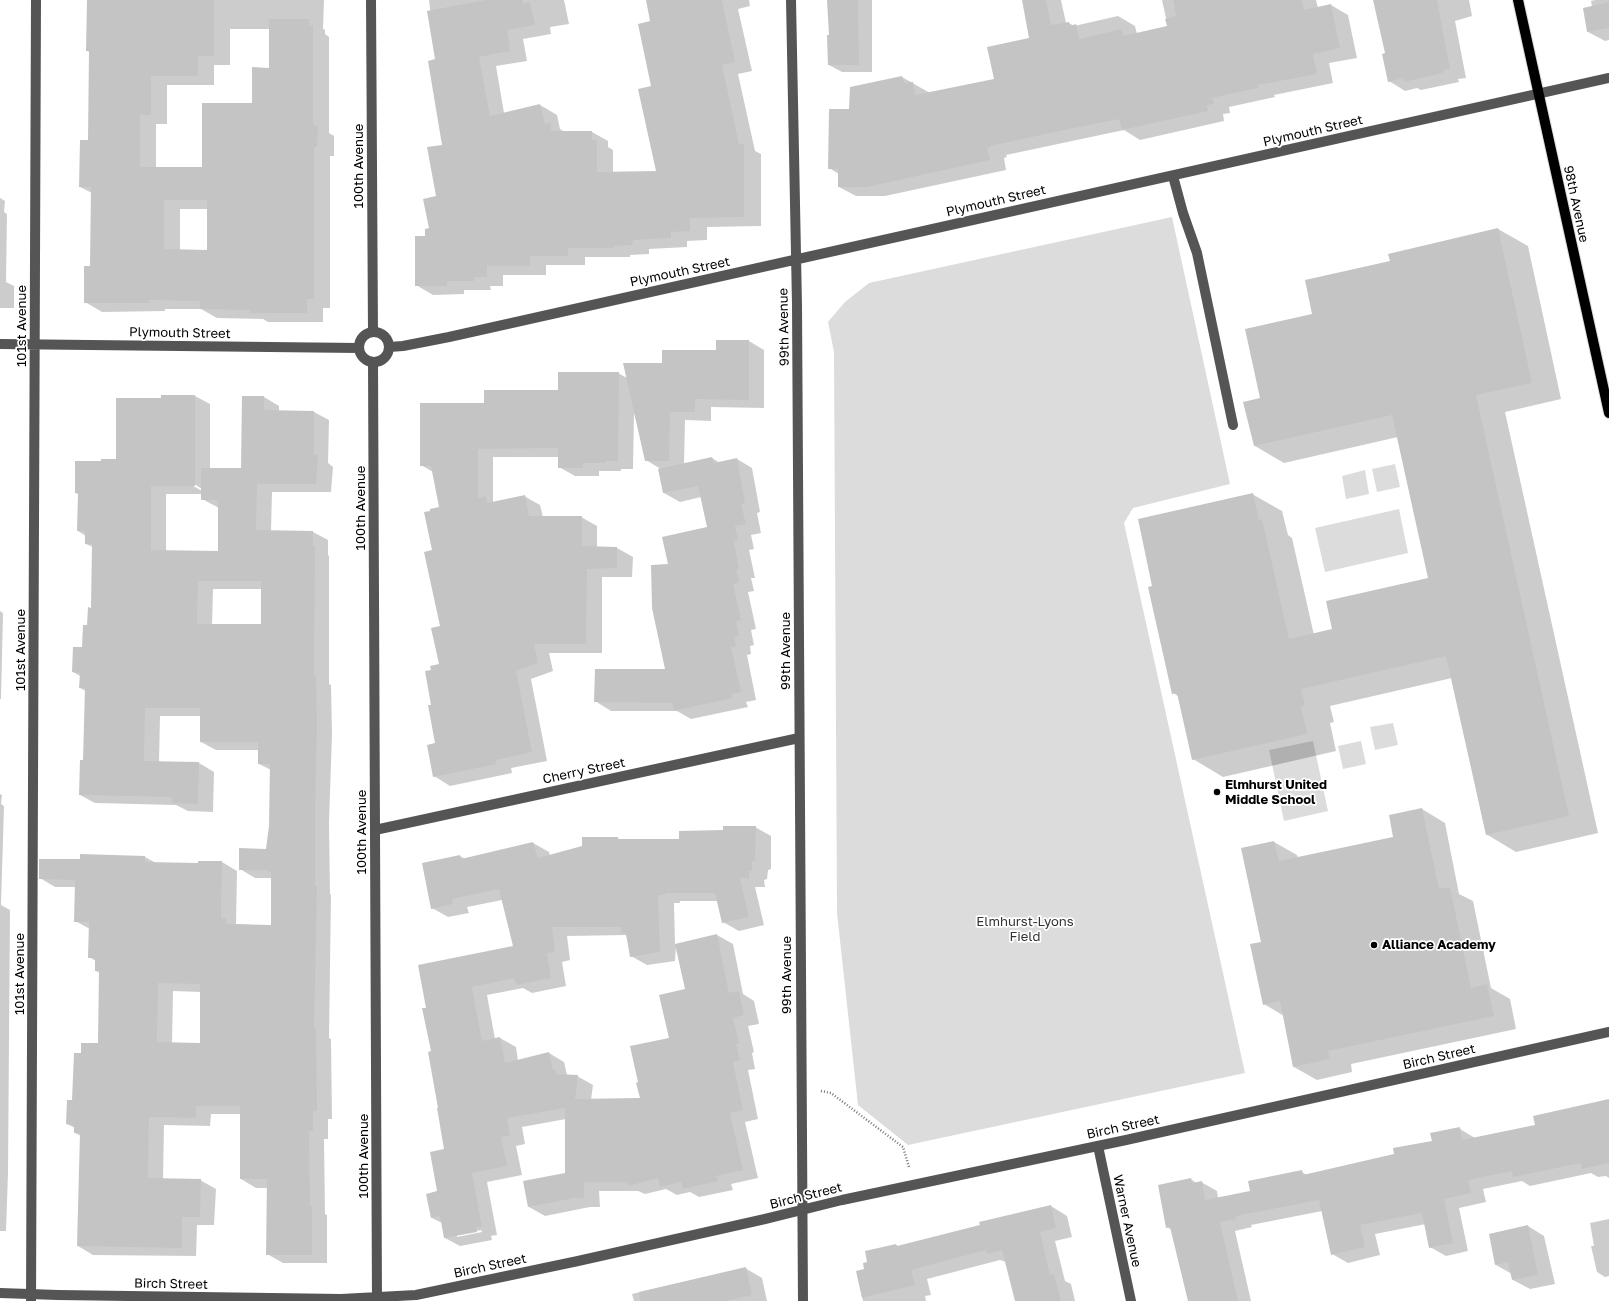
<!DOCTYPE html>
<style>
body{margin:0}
canvas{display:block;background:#fff}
</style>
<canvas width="1609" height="1301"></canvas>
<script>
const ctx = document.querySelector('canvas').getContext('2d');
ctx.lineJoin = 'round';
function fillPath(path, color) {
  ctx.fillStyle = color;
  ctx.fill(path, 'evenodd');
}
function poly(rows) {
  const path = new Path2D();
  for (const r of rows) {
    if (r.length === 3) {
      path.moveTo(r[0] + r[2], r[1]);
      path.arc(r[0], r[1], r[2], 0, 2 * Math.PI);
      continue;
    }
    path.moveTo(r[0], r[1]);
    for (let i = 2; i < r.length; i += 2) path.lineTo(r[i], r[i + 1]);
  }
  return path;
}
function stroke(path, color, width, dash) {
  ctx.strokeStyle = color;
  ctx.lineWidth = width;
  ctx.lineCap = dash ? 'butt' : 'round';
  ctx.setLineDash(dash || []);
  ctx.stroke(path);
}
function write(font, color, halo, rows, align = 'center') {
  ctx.font = font + ' "Golos Text",sans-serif';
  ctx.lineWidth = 3.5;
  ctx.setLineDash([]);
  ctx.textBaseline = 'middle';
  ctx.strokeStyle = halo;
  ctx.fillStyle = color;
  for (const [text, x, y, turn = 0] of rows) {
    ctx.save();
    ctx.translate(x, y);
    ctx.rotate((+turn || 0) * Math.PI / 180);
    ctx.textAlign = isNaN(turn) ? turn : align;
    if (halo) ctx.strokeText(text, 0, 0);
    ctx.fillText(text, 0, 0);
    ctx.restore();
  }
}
const green = poly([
 [1172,217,1230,484,1133,508,1124,523,1245,1073,908,1145,858,1105,837,913,834,352,828,322,845,302,869,283],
 [1395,464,1400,487,1377,492,1372,469],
 [1365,470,1369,494,1346,499,1342,476],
 [1399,509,1408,553,1325,572,1315,528],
 [1393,723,1398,745,1375,750,1370,727],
 [1313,741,1328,811,1284,821,1269,750],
 [1361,741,1366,764,1343,769,1338,746]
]);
const shadow = poly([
 [87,0,324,0,323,29,325,30,325,34,329,37,329,133,334,136,334,156,330,156,330,308,323,308,323,322,268,322,263,319,217,318,201,309,165,309,165,311,102,312,85,302,91,267,92,193,80,187,89,141,90,52,87,51],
 [230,29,270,29,270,69,253,104,203,168,156,168,156,124,167,124,167,85,214,85,214,65,230,65],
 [180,209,208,209,208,251,180,250],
 [429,0,564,0,569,24,550,27,551,34,523,39,527,61,496,66,504,113,540,105,557,115,560,129,565,132,592,132,608,141,608,147,613,150,613,173,657,172,652,87,651,22,647,0,749,0,750,6,738,9,752,71,738,74,755,151,761,154,761,226,707,227,707,240,687,241,687,247,649,249,649,254,630,255,630,257,585,257,585,265,546,265,546,275,503,275,503,286,490,286,491,290,464,290,464,294,433,295,416,285,426,237,430,229,437,197,443,146,436,60],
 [828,0,872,0,872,72,842,72,829,65,830,36],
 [1023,0,1061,0,1066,23,1069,23,1074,26,1118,16,1135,26,1137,34,1168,27,1162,0,1316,0,1318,8,1331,5,1348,15,1357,58,1329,63,1333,83,1274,95,1275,97,1229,107,1230,113,1223,114,1224,121,1140,140,1124,130,1006,155,1007,157,1004,158,1006,170,885,196,856,196,839,187,839,174,829,168,850,110,902,77,930,93,995,80,1031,39],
 [1374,0,1469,0,1472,16,1455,21,1466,78,1458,79,1459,82,1421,90,1417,88,1405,91,1389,81,1386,54],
 [1595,0,1609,0,1609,40,1605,41,1588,32,1592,7,1591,1],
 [0,198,5,201,4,212,7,214,6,282,14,286,14,308,0,308],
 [1498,229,1528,246,1561,399,1505,412,1598,833,1516,852,1486,834,1452,678,1330,706,1334,722,1330,723,1336,751,1223,777,1193,759,1178,696,1173,693,1154,586,1252,494,1282,511,1288,535,1292,538,1314,635,1333,630,1429,578,1398,437,1284,463,1255,446,1261,399,1313,315,1391,261],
 [749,341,764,350,764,408,711,407,711,421,685,420,684,464,712,458,720,463,737,459,752,468,760,512,757,513,761,533,751,535,754,549,749,550,755,578,751,578,754,591,748,592,756,629,751,630,754,645,750,646,751,654,747,655,756,700,746,702,748,707,691,719,677,711,611,711,595,701,666,670,669,565,708,528,701,497,680,502,664,493,659,468,646,460,634,412,633,469,621,469,621,471,599,471,599,476,575,476,559,467,559,457,493,457,493,502,495,502,524,496,540,505,543,517,581,517,597,526,597,548,617,548,633,557,632,577,602,577,602,653,549,653,553,671,531,679,547,761,511,768,512,773,450,786,434,776,436,744,432,706,440,665,441,627,433,551,440,508,433,472,421,465,485,404,559,391,618,373,627,378,663,364,717,351],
 [195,396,210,404,210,469,242,469,243,397,264,397,279,406,279,411,314,412,329,420,328,463,333,467,331,492,272,492,271,531,313,532,328,540,328,555,329,556,329,684,331,685,332,733,329,823,330,894,331,895,329,1038,331,1039,332,1119,328,1119,328,1139,324,1139,325,1214,327,1215,327,1263,283,1263,267,1254,268,1188,256,1188,241,1179,241,1114,211,1114,210,1126,164,1125,163,1180,200,1180,216,1189,214,1225,197,1225,196,1256,93,1255,78,1246,81,1136,75,1133,75,1128,67,1124,73,1101,82,1054,99,1044,100,973,96,971,96,961,89,957,90,929,75,921,75,887,55,887,40,878,81,860,145,857,156,863,199,864,199,862,222,862,237,871,236,924,272,926,272,878,255,878,240,869,267,850,270,826,271,770,259,764,259,750,216,750,201,742,201,716,160,716,159,762,199,763,214,772,213,812,188,811,176,805,95,803,80,795,84,761,86,691,80,688,80,676,73,672,83,648,92,609,93,547,86,544,86,536,78,531,79,495,76,493,102,462,117,460,162,399],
 [191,482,202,489,202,491,190,484],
 [166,494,202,494,202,499,219,508,219,552,166,551],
 [213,589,262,589,262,625,212,625],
 [173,991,201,992,201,1044,172,1043],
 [0,611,3,613,1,699,0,699],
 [0,794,2,795,1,804,4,806,1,905,10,910,8,1173,6,1231,0,1231],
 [1422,809,1445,823,1459,894,1473,901,1491,988,1510,999,1516,1029,1351,1064,1352,1072,1317,1080,1294,1067,1284,1016,1264,1004,1262,942,1274,842,1297,855,1298,858,1395,838],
 [755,827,771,836,771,869,768,870,767,879,764,880,765,887,755,887,764,925,739,931,723,922,718,901,680,901,680,903,674,903,675,945,717,935,733,944,743,994,754,1001,759,1024,748,1026,754,1052,752,1053,755,1069,748,1070,758,1119,745,1122,758,1178,731,1184,733,1190,699,1197,690,1192,677,1195,666,1189,645,1194,638,1191,599,1191,600,1207,590,1207,545,1216,529,1207,566,1174,566,1119,522,1127,525,1144,516,1146,522,1175,487,1182,497,1235,491,1236,492,1240,460,1246,445,1238,442,1223,432,1218,438,1192,445,1150,427,1008,514,947,502,900,467,907,469,913,448,917,432,908,460,856,465,859,533,843,549,852,550,856,617,838,621,840,680,840],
 [626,935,631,956,647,965,675,961,676,946,686,990,670,1039,641,1099,591,1100,593,1085,577,1076,567,1075,564,1062,549,1053,518,1061,516,1047,500,1038,495,1039,487,995,523,988,532,993,566,986,562,962,570,960,567,936],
 [481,1230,482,1232,457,1237,457,1235],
 [1609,1100,1609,1178,1606,1176,1598,1177,1591,1173,1530,1186,1522,1181,1483,1189,1486,1202,1459,1208,1468,1251,1446,1256,1430,1247,1426,1224,1375,1234,1380,1255,1348,1263,1332,1254,1322,1211,1251,1225,1252,1227,1235,1231,1251,1301,1189,1301,1172,1230,1167,1227,1191,1179,1196,1183,1201,1182,1217,1191,1218,1198,1251,1192,1302,1172,1307,1175,1395,1155,1433,1141,1460,1129,1475,1138,1536,1126],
 [1051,1206,1067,1216,1072,1237,1055,1241,1065,1281,1071,1284,1075,1301,1016,1301,1006,1262,1000,1260,927,1279,931,1295,925,1296,926,1301,863,1301,857,1272,865,1270,868,1262,896,1245,899,1247],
 [1609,1219,1609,1276,1605,1277,1597,1272,1591,1246,1594,1246,1590,1223],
 [1528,1226,1544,1236,1555,1284,1530,1289,1513,1280,1512,1274,1496,1265,1490,1234],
 [745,1268,762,1278,767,1301,634,1301,632,1294]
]);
const building = poly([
 [87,0,214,0,214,56,198,56,198,76,151,76,151,115,140,115,140,167,202,167,202,103,252,103,252,67,269,68,269,19,309,19,309,26,313,26,313,125,318,126,317,147,314,147,314,299,307,299,307,313,250,313,250,310,200,309,200,301,149,300,149,303,84,303,84,266,90,266,91,187,79,187,80,140,88,140,89,51,86,51],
 [164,200,207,200,207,250,164,249],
 [486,0,522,0,523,4,530,2,535,25,507,30,510,51,479,57,490,116,540,104,545,124,551,122,551,131,592,131,592,140,597,140,597,172,656,171,638,89,651,86,638,24,650,21,646,0,722,0,735,62,722,65,739,144,744,144,744,217,690,218,690,231,671,232,671,238,633,240,632,245,614,246,614,248,568,248,568,256,530,256,530,266,487,266,487,277,474,277,474,281,447,281,447,286,415,286,415,236,425,236,425,229,429,228,423,199,436,196,427,147,442,145,428,61,435,59,427,11],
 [827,0,858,0,859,65,828,65,827,35,829,35],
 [1022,0,1046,0,1051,25,1069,22,1070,26,1076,24,1079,39,1122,29,1123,36,1167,26,1165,19,1176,16,1173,0,1302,0,1304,10,1331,4,1340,48,1313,54,1317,74,1258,85,1258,88,1212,98,1214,104,1207,105,1208,111,1122,130,1119,119,1074,128,990,146,990,147,987,148,990,160,867,187,838,187,838,169,828,169,829,109,849,109,850,87,902,76,904,83,913,82,915,95,994,79,987,47,1029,38],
 [1373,0,1437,0,1450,69,1443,70,1443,73,1404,82,1403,78,1388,82,1382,54,1385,53],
 [1609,2,1609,28,1587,32,1583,8],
 [1498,228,1532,383,1476,395,1569,816,1486,835,1446,656,1301,689,1305,705,1301,706,1307,734,1192,760,1177,693,1172,694,1148,587,1152,586,1138,519,1253,493,1259,520,1262,519,1289,639,1332,629,1326,601,1428,578,1392,415,1254,446,1243,402,1260,398,1245,329,1312,314,1305,280,1390,261,1388,254],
 [716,340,749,340,749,400,695,399,695,412,670,412,669,461,645,461,623,363,662,363,662,350,716,350],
 [558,372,619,372,618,461,606,461,606,463,583,463,583,468,558,468,558,448,478,449,478,498,486,496,487,503,525,495,529,516,582,516,582,546,617,547,617,568,587,569,586,644,534,644,538,663,516,671,532,752,496,760,497,764,433,777,427,745,435,743,428,705,431,705,425,671,431,670,430,666,439,664,431,628,440,626,424,552,432,550,424,512,430,511,430,509,439,507,431,466,420,466,420,403,484,403,484,390,558,390],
 [161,395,195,395,195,486,151,486,151,550,218,551,218,500,201,500,201,468,241,468,242,396,264,396,264,410,314,411,314,455,317,455,317,458,318,458,316,484,257,484,256,530,313,531,313,546,315,546,314,675,316,675,317,724,315,814,315,886,317,886,314,1029,316,1029,317,1111,313,1111,313,1131,309,1131,310,1206,312,1206,312,1255,266,1255,267,1179,240,1179,240,1106,196,1106,196,1118,149,1117,148,1178,201,1179,200,1217,182,1217,182,1248,77,1246,80,1133,74,1133,74,1125,66,1124,67,1100,72,1100,74,1053,81,1053,81,1043,98,1043,99,971,95,971,95,958,88,958,89,922,74,922,75,880,39,879,39,859,80,859,80,854,145,856,145,862,198,863,198,861,222,861,221,918,226,918,226,924,271,925,271,872,268,872,268,870,239,870,239,848,266,849,269,826,270,764,258,764,258,742,200,742,200,708,145,708,144,761,199,762,198,804,172,803,172,797,79,795,80,760,83,760,85,688,79,688,80,673,72,672,73,647,82,647,83,625,87,625,88,607,91,608,92,544,85,544,85,531,77,531,78,493,75,493,75,461,101,461,101,459,116,459,116,398,161,398],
 [198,581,261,581,261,624,197,624],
 [158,983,200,984,200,1043,157,1042],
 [712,457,714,463,737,458,745,503,741,504,746,524,735,526,738,540,734,541,739,569,736,569,739,582,733,584,741,620,736,621,739,636,734,637,736,646,731,647,741,692,731,694,732,698,674,711,672,703,594,702,595,669,665,669,652,608,651,565,668,564,662,537,707,527,698,486,663,493,658,469],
 [1422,808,1439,889,1450,887,1471,988,1487,984,1494,1016,1328,1051,1330,1059,1293,1067,1280,1001,1263,1005,1250,944,1261,942,1241,848,1274,841,1279,861,1393,837,1389,815],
 [723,826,756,826,755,861,752,861,752,871,749,871,749,878,740,878,749,917,722,923,715,893,665,893,665,895,658,895,660,952,630,957,626,933,621,933,621,927,552,927,555,952,547,953,551,978,516,985,514,978,472,987,482,1041,500,1037,505,1063,549,1052,553,1070,556,1070,556,1074,578,1075,575,1099,640,1098,636,1083,638,1082,630,1046,669,1038,659,995,685,989,675,944,717,934,729,993,739,991,744,1015,733,1018,739,1043,736,1044,740,1060,733,1062,743,1110,730,1113,743,1170,716,1176,718,1181,683,1189,681,1182,660,1187,658,1178,628,1186,627,1182,584,1182,584,1198,574,1198,528,1207,523,1181,565,1173,565,1108,507,1118,510,1136,501,1137,507,1166,472,1173,482,1227,476,1227,477,1232,444,1238,440,1216,431,1218,426,1194,437,1191,430,1152,444,1149,437,1108,438,1108,428,1052,431,1051,422,1008,426,1008,418,965,513,946,499,889,452,899,453,904,431,909,422,863,460,855,461,859,533,842,538,858,582,846,582,837,618,837,618,839,679,839,679,831,723,830],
 [1609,1099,1609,1163,1582,1169,1581,1163,1513,1177,1512,1171,1468,1180,1471,1193,1444,1199,1453,1243,1429,1248,1422,1213,1360,1225,1365,1247,1331,1255,1319,1200,1236,1216,1236,1219,1220,1222,1238,1301,1188,1301,1170,1227,1166,1228,1158,1185,1191,1178,1192,1183,1202,1181,1205,1200,1250,1191,1248,1181,1302,1170,1303,1175,1394,1154,1393,1148,1432,1141,1430,1133,1460,1127,1462,1140,1535,1125,1533,1116],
 [1051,1205,1056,1228,1040,1232,1050,1275,1054,1274,1061,1301,1015,1301,1002,1250,987,1254,986,1250,911,1270,915,1285,862,1298,856,1271,864,1269,863,1263,867,1262,865,1251,896,1244,897,1246,980,1225,979,1222],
 [1528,1225,1538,1275,1512,1280,1508,1262,1495,1265,1489,1234],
 [746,1267,752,1295,726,1301,640,1301,639,1292]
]);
const path = poly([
 [821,1091,831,1093,903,1147,909,1167]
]);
const minor = poly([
 [371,0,373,332],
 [791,0,797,305,803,1301],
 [1173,176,1183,213,1197,253,1233,425],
 [374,347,15],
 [0,344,359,348],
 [389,347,403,346,449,337,1609,78],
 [373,362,377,1301],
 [375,830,799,738],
 [1098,1146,1131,1301],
 [0,1293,58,1295,341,1299,416,1295,578,1261,765,1219,842,1200,1126,1140,1609,1032],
 [31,1301,36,0]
]);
const major = poly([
 [1518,0,1609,413]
]);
const markers = [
 [1217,792,4,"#000"],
 [1374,945,4,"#000"]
];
const streetNames = [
 ["Plymouth Street",1313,131,-13],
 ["100th Avenue",359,166,-90],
 ["Plymouth Street",996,201,-13],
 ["98th Avenue",1576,204,78],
 ["Plymouth Street",680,272,-12],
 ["101st Avenue",22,326,-90],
 ["99th Avenue",784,327,-91],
 ["Plymouth Street",180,333,1],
 ["100th Avenue",361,508,-90],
 ["101st Avenue",21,650,-90],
 ["99th Avenue",786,651,-90],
 ["Cherry Street",584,771,-12],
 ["100th Avenue",362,832,-90],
 ["101st Avenue",20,974,-90],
 ["99th Avenue",787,975,-90],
 ["Birch Street",1439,1057,-13],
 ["Birch Street",1123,1127,-12],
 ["100th Avenue",364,1156,-90],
 ["Birch Street",806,1196,-14],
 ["Warner Avenue",1127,1221,78],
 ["Birch Street",490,1266,-12],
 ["Birch Street",171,1284,1]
];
const poiNames = [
 ["Elmhurst United",1225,785],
 ["Middle School",1225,800],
 ["Alliance Academy",1382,945]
];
const parkNames = [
 ["Elmhurst-Lyons",1025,922],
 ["Field",1025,937]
];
fillPath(green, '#dcdcdc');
fillPath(shadow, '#0003');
fillPath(building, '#c4c4c4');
stroke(major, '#dbdbdb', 12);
stroke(path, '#777', 2.5, [1, 2]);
stroke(minor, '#555', 10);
stroke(major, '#000', 10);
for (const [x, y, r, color] of markers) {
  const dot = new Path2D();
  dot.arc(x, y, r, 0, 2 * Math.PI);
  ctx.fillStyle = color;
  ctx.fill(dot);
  stroke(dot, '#fff', 1.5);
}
write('13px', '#000', '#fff', streetNames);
write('bold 13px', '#000', '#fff', poiNames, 'left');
write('13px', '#333', '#fff', parkNames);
</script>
